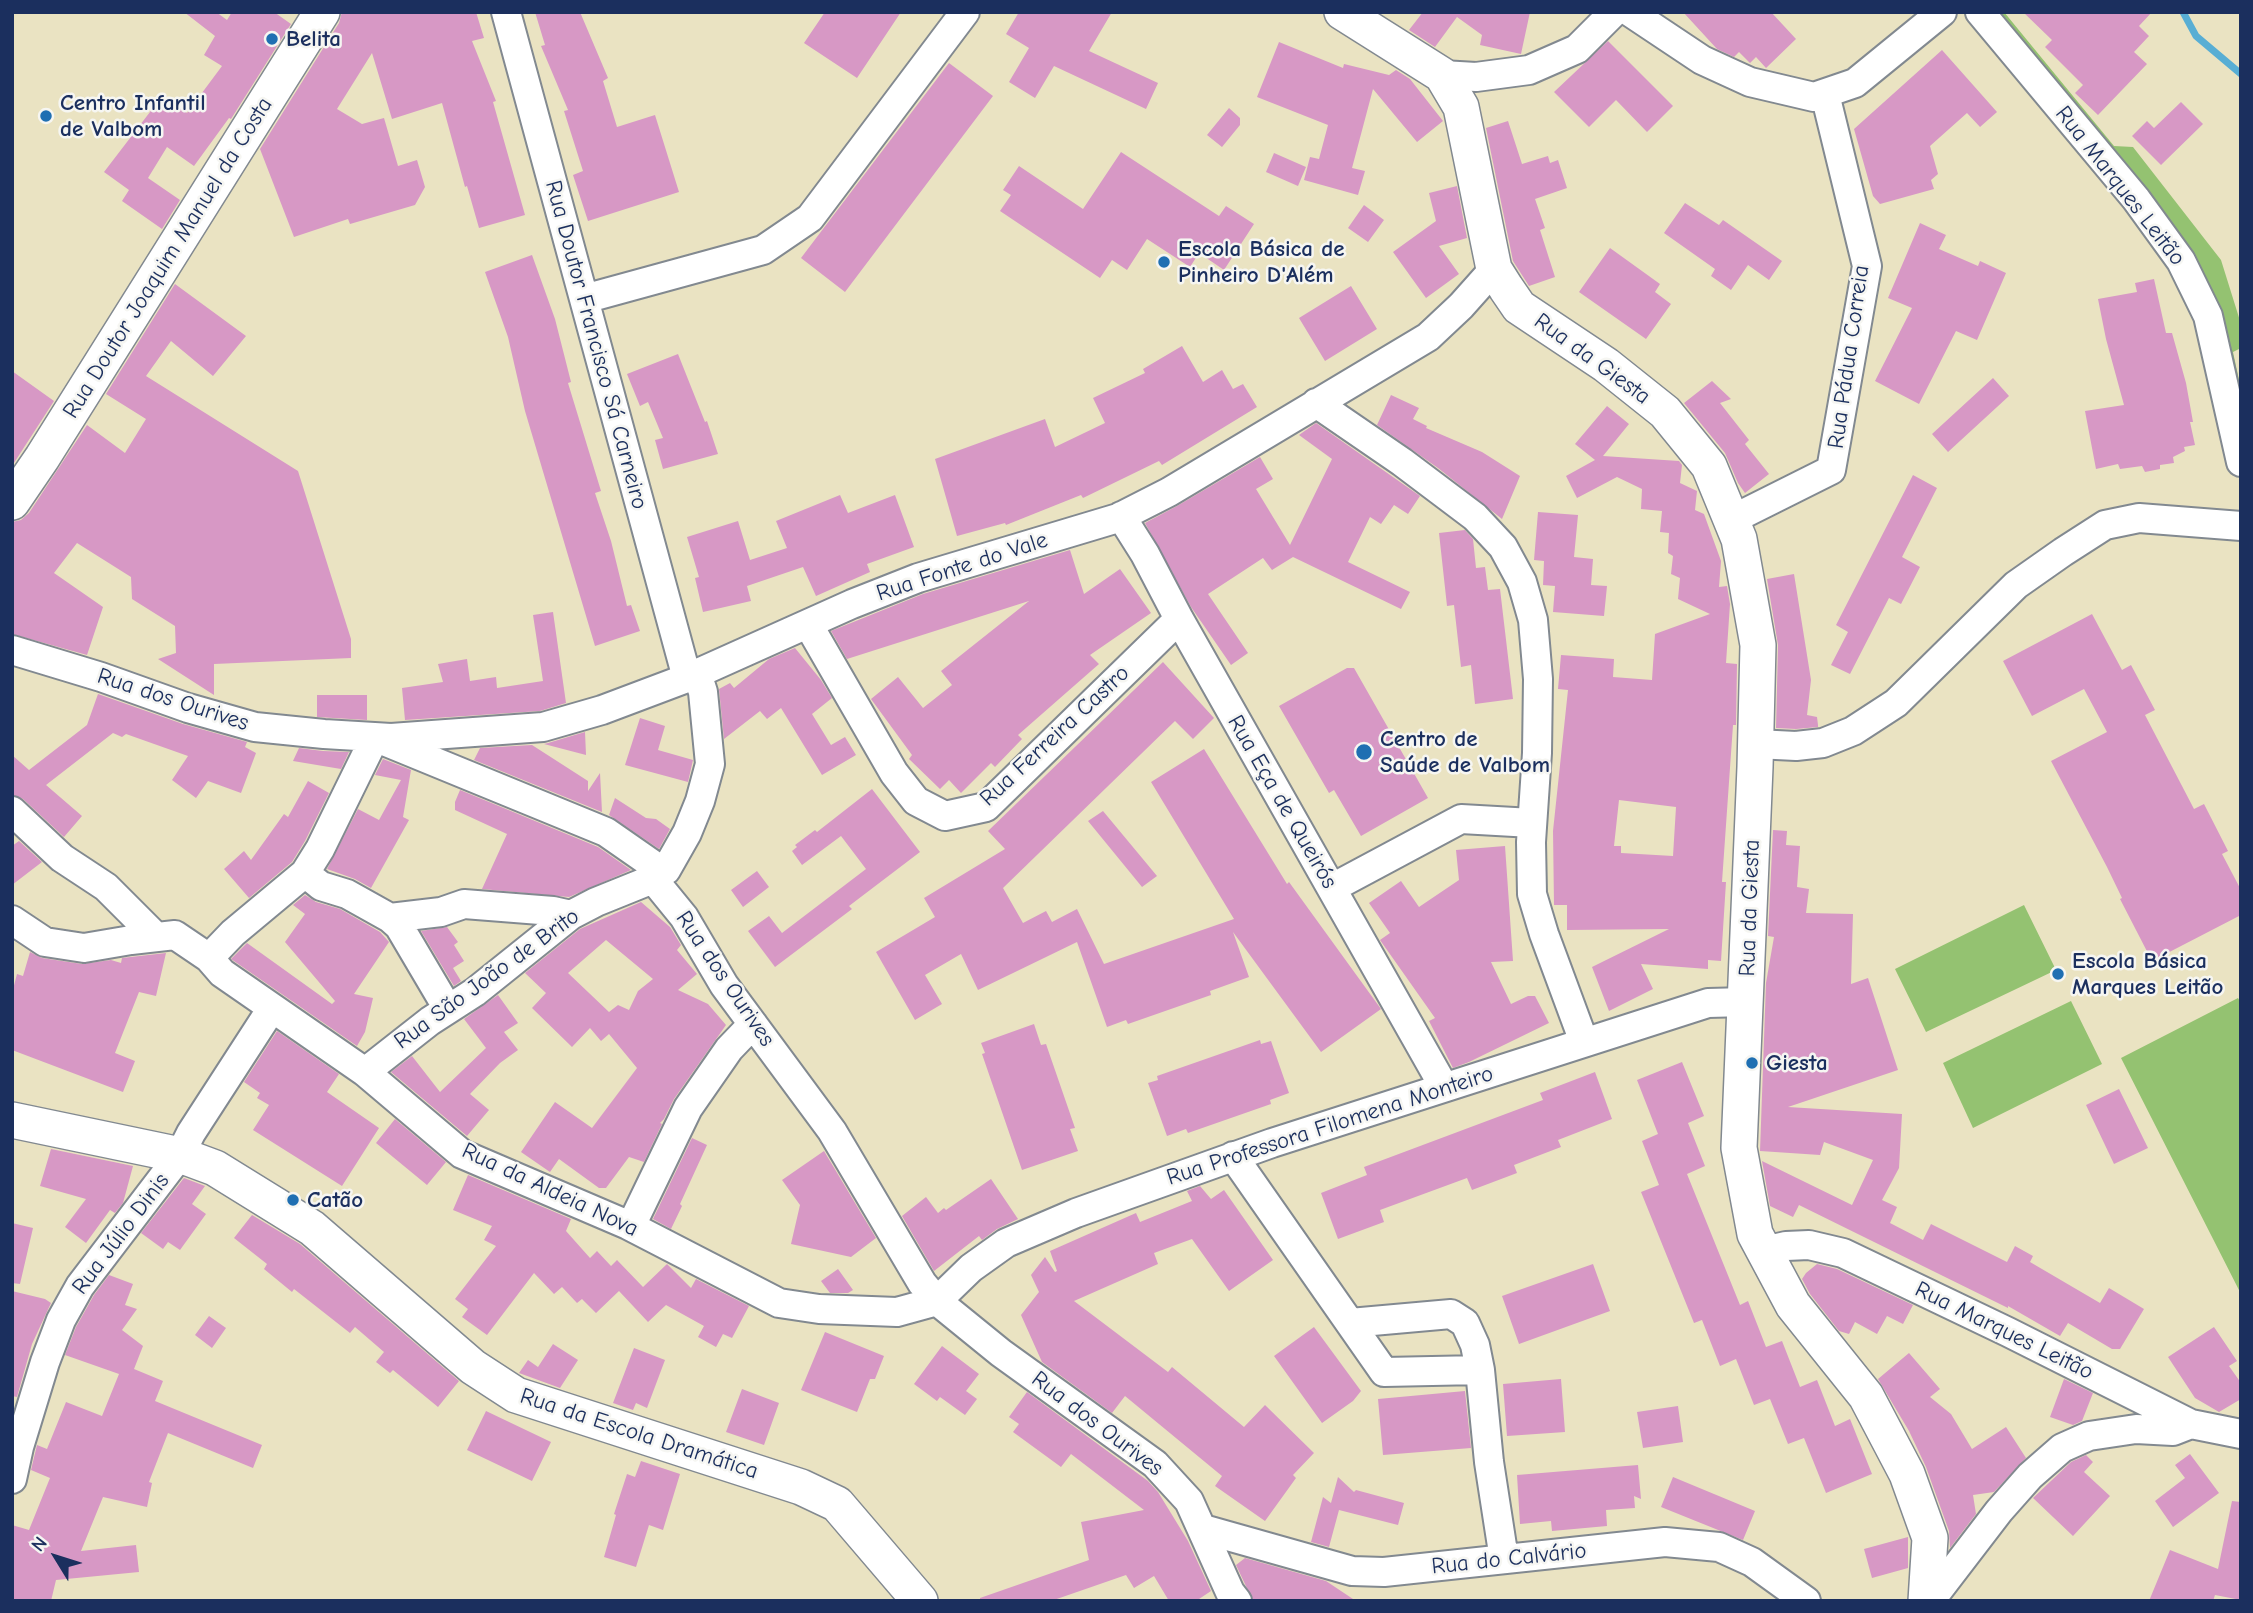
<!DOCTYPE html>
<meta charset="utf-8">
<style>
body{margin:0}
#map{position:relative;width:2253px;height:1613px;overflow:hidden;background:#eae3c2;font-family:"Comic Neue",sans-serif}
canvas{display:block}
.frame{position:absolute;inset:0;border:14px solid #1b2f5e;pointer-events:none}
.north{position:absolute;left:21px;top:1522px;width:70px;height:70px;-webkit-text-stroke:5px #f6f6f2;paint-order:stroke;rotate:308deg;font-size:19px;font-weight:700;line-height:28px;text-align:center;color:#1b2f5e}
.north::after{content:'';display:block;margin:auto;width:24px;height:32px;background:#1b2f5e;clip-path:polygon(50% 0,100% 100%,50% 72%,0 100%)}
</style>
<div id="map">
<canvas width="2253" height="1613"></canvas>
<div class="frame"></div>
<div class="north">N</div>
</div>
<script>
const ctx = document.querySelector('canvas').getContext('2d');
ctx.lineJoin = 'round';
function fillPath(path, color) {
  ctx.fillStyle = color;
  ctx.fill(path, 'evenodd');
}
function poly(rows) {
  const path = new Path2D();
  for (const r of rows) {
    path.moveTo(r[0], r[1]);
    for (let i = 2; i < r.length; i += 2) path.lineTo(r[i], r[i + 1]);
  }
  return path;
}
function stroke(path, color, width, dash) {
  ctx.strokeStyle = color;
  ctx.lineWidth = width;
  ctx.lineCap = dash ? 'butt' : 'round';
  ctx.setLineDash(dash || []);
  ctx.stroke(path);
}
function write(font, color, halo, rows, align = 'center') {
  ctx.font = font + ' "Comic Neue",sans-serif';
  ctx.lineWidth = 5;
  ctx.setLineDash([]);
  ctx.textBaseline = 'middle';
  ctx.strokeStyle = halo;
  ctx.fillStyle = color;
  for (const [text, x, y, turn = 0] of rows) {
    ctx.save();
    ctx.translate(x, y);
    ctx.rotate((+turn || 0) * Math.PI / 180);
    ctx.textAlign = isNaN(turn) ? turn : align;
    if (halo) ctx.strokeText(text, 0, 0);
    ctx.fillText(text, 0, 0);
    ctx.restore();
  }
}
const green = poly([
 [1987,12,2004,12,2114,146,2133,147,2221,260,2241,324,2241,348,2233,352,2241,389,2241,462,2216,313],
 [2024,905,2056,970,1926,1032,1895,969],
 [2238,998,2241,1003,2241,1294,2121,1058],
 [2071,1001,2102,1064,1973,1128,1943,1063]
]);
const stream = poly([
 [2183,12,2196,36,2241,74]
]);
const building = poly([
 [184,12,216,12,227,20,232,12,274,12,291,24,231,119,229,118,194,166,167,147,148,178,180,200,162,229,122,201,129,190,104,172,163,95,187,113,222,66,204,55,215,36],
 [342,12,476,12,484,38,472,41,496,101,493,102,525,215,479,228,467,186,465,187,442,103,392,119,372,53,337,109,362,124,384,118,398,166,417,160,425,187,415,205,350,224,348,219,294,237,260,149,339,23],
 [535,12,580,12,608,78,603,81,617,127,655,115,679,192,588,221,573,175,583,171,564,111,568,110,541,46,545,45],
 [825,12,901,12,857,78,804,43],
 [1019,12,1112,12,1089,51,1158,83,1146,109,1054,66,1035,98,1009,82,1029,48,1006,34],
 [1423,12,1530,12,1521,54,1480,45,1482,35,1457,17,1435,47,1409,30],
 [1683,12,1771,12,1796,39,1766,68,1756,57,1750,63,1739,52,1734,57,1717,49],
 [2023,12,2152,12,2139,26,2149,36,2134,52,2147,64,2098,115,2075,93,2083,85,2045,47,2052,40],
 [1608,41,1673,106,1647,132,1616,100,1589,127,1554,92],
 [1279,42,1343,68,1344,64,1389,75,1396,70,1410,79,1443,121,1417,142,1373,89,1352,168,1365,171,1358,195,1304,180,1310,157,1319,159,1328,125,1257,97],
 [1942,50,1997,112,1980,127,1967,113,1930,146,1938,174,1931,180,1934,189,1880,204,1873,196,1854,129],
 [949,63,993,96,845,292,801,258],
 [2181,102,2203,124,2161,165,2132,136,2147,121,2154,128],
 [1229,108,1240,118,1240,125,1222,147,1207,135],
 [1508,121,1522,164,1548,156,1550,163,1558,160,1567,188,1535,199,1545,228,1540,230,1555,277,1529,286,1513,261,1486,128],
 [1121,152,1219,216,1226,206,1254,224,1224,270,1199,253,1190,267,1147,239,1127,270,1112,260,1100,278,1000,211,1011,195,1003,190,1019,166,1083,209],
 [1274,153,1306,167,1298,186,1266,172],
 [1457,186,1467,238,1439,246,1459,274,1426,298,1393,252,1436,221,1429,193],
 [1685,203,1719,225,1723,220,1782,261,1769,280,1748,265,1731,290,1711,276,1715,269,1664,233],
 [1364,205,1384,220,1368,242,1348,228],
 [1920,223,1946,235,1939,249,1978,266,1980,261,2006,273,1977,340,1956,331,1919,404,1875,381,1912,308,1888,298],
 [1610,248,1660,284,1655,292,1671,304,1646,339,1579,292],
 [532,255,555,319,571,382,568,383,601,491,595,493,611,541,627,606,631,605,640,631,595,646,525,411,508,337,485,272],
 [2154,279,2166,333,2172,333,2186,383,2193,422,2190,422,2195,445,2184,447,2185,451,2173,457,2174,463,2160,465,2160,469,2145,472,2142,466,2120,469,2118,464,2096,469,2085,411,2124,405,2106,339,2098,299,2137,292,2135,283],
 [175,284,246,336,213,376,171,341,146,376,298,471,351,639,351,658,214,664,214,695,158,659,176,653,175,626,132,599,131,577,77,543,54,573,103,607,87,655,12,634,12,522,21,520,29,513,87,425,125,453,146,419,106,394],
 [1351,286,1377,329,1325,361,1299,318],
 [1182,346,1203,382,1222,370,1233,389,1243,384,1257,407,1162,465,1159,461,1083,498,1081,495,1006,525,1005,523,957,536,935,459,1045,419,1055,447,1105,423,1093,398,1145,373,1143,369],
 [678,354,705,422,707,421,718,454,663,469,655,440,663,438,648,402,640,406,627,374],
 [12,371,54,401,12,466],
 [1993,378,2009,396,1948,452,1932,434],
 [1712,381,1731,399,1720,403,1749,440,1745,444,1769,474,1745,493,1738,483,1725,453,1684,403],
 [1391,395,1419,408,1413,419,1427,426,1426,428,1482,452,1520,476,1502,519,1438,468,1377,425],
 [1607,406,1629,424,1603,456,1679,461,1682,465,1680,483,1697,491,1695,510,1704,514,1721,561,1719,587,1727,586,1730,604,1726,663,1737,664,1736,725,1733,725,1722,882,1726,882,1721,961,1708,960,1708,969,1641,964,1653,989,1609,1011,1592,967,1669,929,1567,930,1567,905,1554,905,1553,831,1568,690,1558,689,1561,655,1614,659,1613,677,1652,680,1655,634,1710,614,1678,599,1680,578,1671,574,1673,556,1668,553,1669,533,1660,532,1662,511,1641,509,1642,489,1617,477,1577,498,1566,476,1595,460,1575,444],
 [1619,800,1676,807,1673,856,1621,853,1621,846,1614,846],
 [1316,423,1420,496,1408,514,1394,505,1381,524,1370,517,1348,562,1410,592,1401,609,1293,557,1272,570,1263,558,1208,594,1248,653,1231,665,1191,607,1145,523,1177,506,1260,457,1273,479,1256,489,1290,545,1332,459,1299,435],
 [1913,475,1937,488,1902,557,1920,567,1901,604,1889,598,1850,674,1831,665,1848,632,1836,625],
 [840,495,848,513,895,495,914,547,867,564,870,572,816,596,803,567,747,586,751,601,703,612,695,578,699,577,687,537,738,521,750,560,787,548,776,521],
 [1538,512,1578,515,1574,557,1593,559,1591,585,1607,586,1604,616,1553,612,1555,586,1543,585,1544,561,1534,560],
 [1465,530,1473,539,1476,568,1485,567,1488,590,1500,589,1513,699,1475,704,1471,665,1461,667,1454,605,1447,606,1439,533],
 [1070,550,1084,594,1120,569,1151,613,1090,655,1099,664,1018,735,1022,739,995,767,991,763,961,793,949,780,940,789,909,759,912,755,871,699,898,677,923,708,952,685,941,671,1029,601,847,659,831,631,923,594],
 [1794,574,1811,680,1807,715,1817,717,1818,725,1818,727,1796,729,1776,728,1778,645,1767,579],
 [553,612,566,703,540,711,405,720,402,688,443,682,438,664,467,659,470,681,496,677,497,688,543,681,533,615],
 [2092,614,2122,670,2131,665,2155,710,2145,715,2194,809,2204,804,2228,851,2222,854,2241,890,2241,915,2152,961,2120,899,2122,898,2107,867,2051,761,2107,732,2084,689,2032,716,2003,661],
 [795,648,821,680,832,698,812,714,831,745,845,737,856,755,822,775,781,708,767,719,760,711,724,739,719,689,730,683,734,688,769,659],
 [1163,662,1214,718,1193,739,1175,721,1003,888,1023,923,1046,911,1052,922,1077,909,1104,964,1234,919,1151,782,1204,749,1287,884,1289,882,1381,1009,1321,1052,1233,932,1249,977,1210,991,1211,995,1128,1024,1126,1020,1107,1027,1077,942,978,990,961,954,925,975,942,1004,915,1020,876,952,935,917,924,898,1005,849,988,831],
 [1347,668,1354,668,1428,798,1361,836,1334,790,1329,793,1279,706],
 [98,694,183,724,247,742,245,747,256,753,241,793,208,781,196,798,172,780,188,756,126,734,122,737,113,733,46,785,82,816,64,837,23,799,12,795,12,755,29,770,87,725],
 [317,695,367,695,367,720,317,717],
 [640,718,665,726,658,750,693,760,688,782,625,765],
 [585,732,586,755,544,744,548,743],
 [532,745,588,781,588,791,600,773,602,812,474,760,480,748],
 [299,748,323,751,349,752,341,769,293,761],
 [383,759,411,770,403,817,409,820,371,888,355,879,327,869,358,809,379,820,401,780,375,775],
 [308,781,329,793,305,841,292,862,249,898,224,869,244,851,251,860,284,814,288,817],
 [872,789,920,852,849,906,852,909,775,967,748,931,769,916,782,933,866,869,841,836,802,865,792,851,797,847,795,845,815,830,817,832],
 [460,790,598,847,631,870,569,897,482,889,507,834,455,810,455,802],
 [615,798,646,818,656,819,670,829,659,849,609,815],
 [1103,811,1157,876,1142,887,1088,821],
 [1773,830,1787,831,1786,845,1800,846,1797,887,1809,889,1806,913,1853,914,1851,984,1868,978,1898,1070,1788,1107,1902,1114,1899,1168,1882,1200,1897,1207,1890,1223,1923,1240,1931,1224,2007,1262,2015,1246,2033,1256,2030,1262,2100,1303,2109,1288,2144,1309,2120,1349,2112,1349,2068,1323,2060,1336,2008,1306,2008,1308,1799,1205,1793,1217,1770,1206,1762,1161,1852,1205,1873,1160,1824,1142,1820,1155,1760,1151,1766,983,1774,937,1768,936],
 [19,841,42,862,12,885,12,846],
 [1505,846,1513,961,1491,962,1511,1004,1528,996,1535,996,1549,1023,1469,1062,1453,1068,1429,1021,1435,1018,1380,940,1390,933,1369,903,1401,881,1419,907,1459,880,1456,850],
 [757,871,769,887,743,907,731,890],
 [305,895,316,902,340,909,380,932,389,942,354,994,373,998,365,1032,357,1046,231,959,247,943,332,1004,335,1001,285,942,305,914,293,905],
 [641,902,670,927,681,945,677,950,697,974,678,990,708,1004,726,1025,674,1099,664,1119,660,1123,662,1124,644,1162,629,1157,606,1188,599,1188,559,1159,550,1172,521,1152,555,1102,592,1128,637,1068,609,1034,601,1041,590,1028,572,1047,532,1008,546,993,525,973,580,929],
 [606,940,653,979,638,991,629,1010,618,1005,609,1012,568,973],
 [447,927,458,942,454,945,464,961,453,968,461,981,454,986,421,931],
 [30,952,42,958,82,964,111,960,121,963,122,958,166,953,156,996,139,992,115,1053,135,1061,123,1092,12,1050,12,993,17,974,23,976],
 [498,995,518,1023,504,1032,518,1050,500,1063,470,1094,489,1110,467,1136,391,1072,412,1056,440,1092,486,1048,464,1019],
 [1034,1024,1041,1045,1046,1044,1075,1128,1070,1129,1078,1151,1022,1170,982,1054,985,1053,981,1043],
 [277,1031,339,1074,327,1092,379,1128,342,1186,253,1130,269,1105,257,1098,260,1093,244,1082],
 [1260,1040,1261,1044,1271,1041,1289,1093,1270,1100,1271,1104,1188,1133,1186,1129,1167,1136,1148,1083,1158,1080,1157,1076],
 [1682,1062,1704,1116,1688,1123,1705,1166,1687,1174,1740,1305,1748,1301,1766,1347,1782,1341,1800,1387,1817,1380,1835,1426,1850,1419,1872,1474,1826,1493,1804,1438,1788,1444,1770,1399,1754,1405,1736,1359,1720,1366,1702,1320,1694,1323,1641,1192,1659,1185,1642,1141,1658,1134,1637,1080],
 [1595,1072,1612,1119,1558,1140,1561,1147,1514,1165,1517,1173,1472,1190,1467,1178,1380,1210,1384,1222,1338,1239,1321,1193,1367,1175,1364,1167,1543,1100,1540,1093],
 [2119,1089,2148,1148,2114,1164,2086,1105],
 [395,1119,446,1162,427,1185,376,1143],
 [692,1138,707,1145,680,1204,682,1206,671,1229,653,1219],
 [51,1149,133,1166,123,1203,115,1213,110,1210,86,1243,65,1227,86,1199,40,1186],
 [824,1151,876,1238,851,1257,791,1244,800,1205,782,1180],
 [468,1175,571,1219,566,1231,590,1258,597,1251,611,1266,617,1260,643,1287,667,1264,691,1288,696,1279,749,1306,732,1338,723,1334,716,1347,698,1337,704,1326,666,1305,648,1322,619,1291,596,1313,582,1299,577,1303,562,1287,554,1294,534,1273,487,1335,462,1317,468,1309,455,1299,496,1246,484,1240,492,1226,453,1210],
 [184,1178,205,1186,192,1204,206,1214,180,1250,168,1242,163,1249,141,1233],
 [991,1179,1018,1219,997,1229,982,1240,979,1236,934,1271,902,1216,926,1197,938,1213,944,1208,946,1210],
 [1200,1186,1211,1199,1224,1190,1273,1260,1229,1291,1192,1239,1154,1253,1158,1264,1074,1301,1168,1372,1172,1367,1244,1427,1265,1405,1314,1453,1293,1475,1296,1478,1265,1521,1215,1486,1222,1476,1125,1396,1112,1413,1042,1362,1021,1315,1039,1292,1031,1275,1045,1257,1055,1272,1057,1271,1050,1251,1136,1213,1140,1222,1192,1201,1187,1191],
 [252,1215,300,1244,459,1381,438,1407,393,1370,390,1373,376,1362,384,1352,355,1327,350,1333,294,1289,292,1292,264,1269,267,1264,234,1238],
 [12,1223,33,1228,20,1284,12,1283],
 [1593,1264,1610,1311,1519,1344,1502,1296],
 [1817,1264,1837,1269,1913,1305,1903,1324,1887,1316,1877,1334,1855,1322,1849,1334,1839,1331,1810,1294,1802,1279,1806,1273],
 [838,1269,853,1290,848,1293,830,1293,821,1281],
 [109,1275,133,1284,125,1305,137,1309,122,1330,143,1346,134,1369,163,1381,155,1401,262,1445,253,1468,168,1433,149,1482,152,1483,147,1507,103,1497,81,1551,136,1545,139,1572,56,1580,51,1601,12,1601,12,1525,29,1530,50,1478,31,1470,37,1445,47,1449,66,1402,102,1416,119,1374,65,1355,76,1327,94,1295],
 [12,1291,45,1299,51,1303,32,1344,17,1397,12,1396],
 [209,1316,226,1328,212,1348,195,1335],
 [1314,1327,1361,1391,1353,1401,1322,1423,1274,1356],
 [2214,1327,2237,1361,2229,1366,2241,1383,2241,1399,2219,1412,2195,1398,2168,1357],
 [825,1332,884,1356,875,1379,870,1379,857,1412,801,1390],
 [553,1344,578,1360,560,1388,519,1373,528,1360,538,1367],
 [942,1346,979,1374,966,1391,977,1399,965,1415,940,1397,937,1401,914,1384],
 [634,1348,665,1360,647,1408,636,1403,633,1410,613,1403],
 [1909,1353,1940,1389,1930,1397,1951,1414,1972,1449,2006,1427,2026,1458,1994,1492,1973,1495,1976,1514,1950,1548,1949,1531,1926,1467,1909,1431,1878,1379],
 [1561,1379,1565,1432,1507,1436,1503,1384],
 [2064,1379,2093,1393,2082,1421,2073,1425,2050,1417],
 [742,1389,779,1403,764,1445,726,1432],
 [1465,1391,1471,1448,1383,1455,1378,1399],
 [1027,1392,1148,1481,1158,1492,1188,1541,1211,1591,1196,1601,1169,1601,1154,1576,1134,1588,1126,1575,1051,1601,980,1601,980,1598,1089,1560,1081,1522,1144,1510,1071,1454,1061,1467,1013,1432,1019,1424,1009,1417],
 [1678,1406,1683,1442,1643,1448,1637,1412],
 [486,1411,551,1442,532,1481,467,1450],
 [2190,1454,2219,1493,2173,1527,2155,1501,2185,1478,2175,1465],
 [2086,1455,2093,1462,2084,1472,2110,1496,2073,1536,2033,1498,2071,1462],
 [641,1461,680,1474,663,1530,649,1525,636,1567,604,1557,616,1515,614,1514,627,1474,635,1477],
 [1638,1465,1641,1499,1634,1496,1635,1508,1606,1510,1607,1526,1552,1531,1551,1521,1520,1524,1517,1475],
 [1338,1477,1354,1492,1356,1490,1404,1503,1398,1525,1339,1510,1329,1547,1311,1542,1323,1497,1331,1503],
 [1673,1477,1755,1511,1743,1540,1661,1507],
 [2232,1501,2241,1502,2241,1600,2215,1595,2213,1601,2149,1601,2170,1550,2218,1569],
 [1908,1537,1908,1568,1872,1578,1864,1549],
 [1245,1558,1326,1581,1356,1601,1253,1601,1236,1565]
]);
const minor = poly([
 [506,12,687,678],
 [1630,12,1702,60,1750,82,1814,97,1855,83,1942,12],
 [1980,12,2136,199,2181,261,2208,316,2241,462],
 [1442,75,1476,77,1529,70,1577,49,1614,12],
 [584,299,763,250,810,218,965,12],
 [1316,403,1402,462,1475,517,1503,547,1522,582,1533,620,1538,679,1537,753,1531,842,1532,894,1544,934,1584,1042],
 [1121,516,1145,554,1179,619,1444,1087],
 [1731,520,1831,470,1867,266,1825,94],
 [808,624,894,773,916,801,945,816,986,807,1179,619],
 [12,650,101,677,188,708,255,727,324,734,391,738,543,727,602,710,687,678,852,604,918,578,1118,518,1169,492,1428,337,1461,306,1494,269],
 [384,741,606,832,652,864,653,879,684,917,724,985,832,1131,922,1283,937,1301,1001,1353,1155,1464,1189,1501,1230,1592,1237,1601],
 [1756,744,1796,746,1823,743,1853,731,1896,703,2016,585,2063,552,2105,525,2139,518,2241,526],
 [12,811,62,858,106,887,156,937],
 [305,873,321,886,347,894,390,918,399,926,448,1009],
 [1332,888,1461,819,1532,823],
 [390,918,441,912,464,904,553,911,571,915],
 [12,920,45,942,84,948,131,940,175,935,209,958,222,973,365,1072,462,1154,628,1225,779,1303,819,1309,897,1312,937,1301,971,1268,1006,1243,1076,1213,1272,1143,1708,1003,1746,1002],
 [209,958,233,933,305,873,320,849,375,737],
 [365,1072,430,1021,475,992,571,915,596,902,653,879,666,870,687,833,700,801,710,764,703,692,697,673],
 [1233,1156,1384,1372,1480,1370,1489,1462,1504,1559],
 [631,1226,688,1108,729,1049,753,1024],
 [1764,1251,1786,1246,1809,1245,1843,1253,2008,1332,2191,1424,2241,1434],
 [1350,1323,1451,1314,1465,1323,1475,1345,1480,1370],
 [12,1479,19,1447,45,1362,61,1320,80,1286,180,1155,191,1133,272,1008],
 [1203,1529,1352,1571,1384,1572,1665,1542,1719,1547,1752,1562,1806,1601],
 [1930,1601,1999,1511,2030,1476,2062,1448,2089,1436,2136,1429,2173,1431,2191,1424]
]);
const tertiary = poly([
 [1342,12,1442,75,1461,107,1494,269,1506,288,1519,307,1606,365,1665,412,1709,466,1739,539,1758,645,1755,767,1739,1148,1755,1234,1793,1305,1866,1396,1907,1474,1930,1538,1926,1601],
 [12,502,42,458,322,12],
 [12,1120,180,1155,215,1168,312,1228,473,1367,516,1395,801,1487,837,1504,920,1601]
]);
const markers = [
 [272,39,7,"#1f6fb2"],
 [46,116,7,"#1f6fb2"],
 [1164,262,7,"#1f6fb2"],
 [1364,752,9,"#1f6fb2"],
 [2058,974,7,"#1f6fb2"],
 [1752,1063,7,"#1f6fb2"],
 [293,1200,7,"#1f6fb2"]
];
const poiNames = [
 ["Belita",286,39],
 ["Centro Infantil",60,103],
 ["de Valbom",60,129],
 ["Escola Básica de",1178,249],
 ["Pinheiro D'Além",1178,275],
 ["Centro de",1380,739],
 ["Saúde de Valbom",1380,765],
 ["Escola Básica",2072,961],
 ["Marques Leitão",2072,987],
 ["Giesta",1766,1063],
 ["Catão",307,1200]
];
const streetNames = [
 ["Rua Marques Leitão",2120,186,52],
 ["Rua Doutor Joaquim Manuel da Costa",168,258,-58],
 ["Rua Doutor Francisco Sá Carneiro",596,345,75],
 ["Rua Pádua Correia",1849,357,-82],
 ["Rua da Giesta",1592,359,36],
 ["Rua Fonte do Vale",962,567,-18],
 ["Rua dos Ourives",173,700,18],
 ["Rua Ferreira Castro",1055,736,-43],
 ["Rua Eça de Queirós",1282,802,60],
 ["Rua da Giesta",1750,908,-88],
 ["Rua São João de Brito",487,979,-36],
 ["Rua dos Ourives",725,979,56],
 ["Rua Professora Filomena Monteiro",1330,1126,-18],
 ["Rua da Aldeia Nova",550,1190,25],
 ["Rua Júlio Dinis",121,1234,-53],
 ["Rua Marques Leitão",2004,1331,26],
 ["Rua dos Ourives",1097,1424,37],
 ["Rua da Escola Dramática",639,1434,18],
 ["Rua do Calvário",1509,1559,-6]
];
fillPath(green, '#94c271');
stroke(stream, '#58aed4', 7);
fillPath(building, '#d798c5');
stroke(minor, '#828990', 32);
stroke(tertiary, '#828990', 38);
stroke(minor, '#fff', 28);
stroke(tertiary, '#fff', 35);
for (const [x, y, r, color] of markers) {
  const dot = new Path2D();
  dot.arc(x, y, r, 0, 2 * Math.PI);
  ctx.fillStyle = color;
  ctx.fill(dot);
  stroke(dot, '#f6f6f2', 2.5);
}
write('bold 23px', '#1b2f5e', '#f6f6f2', poiNames, 'left');
write('23px', '#1b2f5e', '#f6f6f2', streetNames);
</script>
